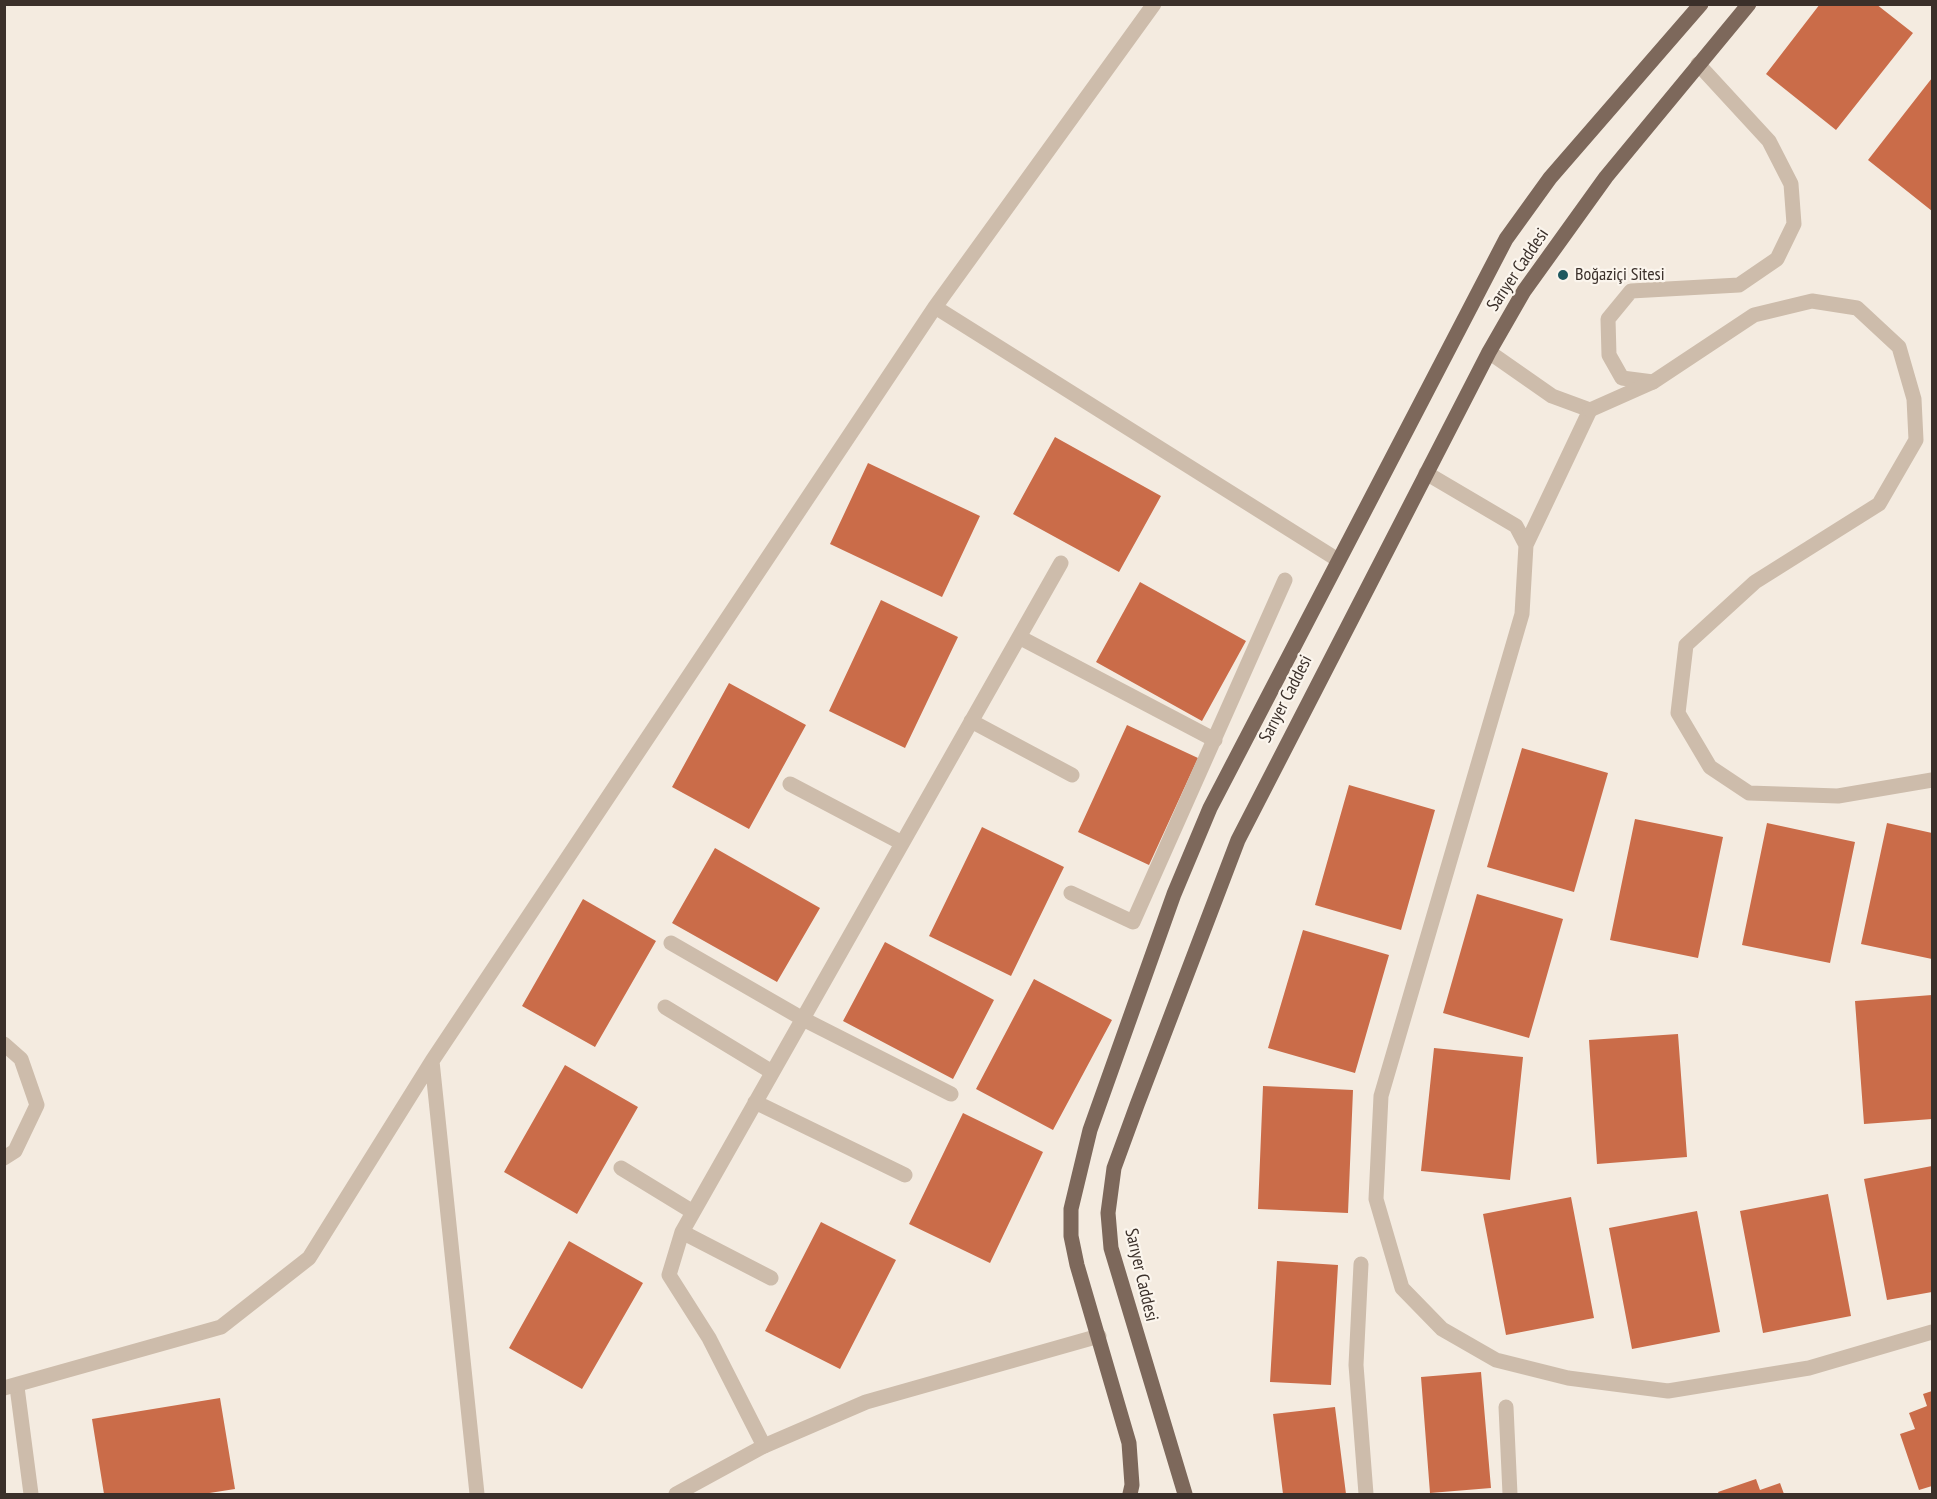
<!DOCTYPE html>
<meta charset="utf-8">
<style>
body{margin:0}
#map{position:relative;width:1937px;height:1499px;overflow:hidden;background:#f4ebe0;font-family:"PT Sans Narrow",sans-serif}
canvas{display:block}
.frame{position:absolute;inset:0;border:6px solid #3b302a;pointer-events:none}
</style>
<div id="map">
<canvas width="1937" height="1499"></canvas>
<div class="frame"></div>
</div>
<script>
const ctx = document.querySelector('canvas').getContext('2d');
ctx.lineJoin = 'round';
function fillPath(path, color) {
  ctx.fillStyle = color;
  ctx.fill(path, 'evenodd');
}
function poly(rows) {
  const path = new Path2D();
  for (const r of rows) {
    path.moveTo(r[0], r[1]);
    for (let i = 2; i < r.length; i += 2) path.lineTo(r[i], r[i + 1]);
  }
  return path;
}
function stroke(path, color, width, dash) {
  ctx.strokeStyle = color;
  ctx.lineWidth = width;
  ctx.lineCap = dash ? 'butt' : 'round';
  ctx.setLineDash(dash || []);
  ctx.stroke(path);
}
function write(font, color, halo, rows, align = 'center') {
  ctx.font = font + ' "PT Sans Narrow",sans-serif';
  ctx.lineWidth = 4.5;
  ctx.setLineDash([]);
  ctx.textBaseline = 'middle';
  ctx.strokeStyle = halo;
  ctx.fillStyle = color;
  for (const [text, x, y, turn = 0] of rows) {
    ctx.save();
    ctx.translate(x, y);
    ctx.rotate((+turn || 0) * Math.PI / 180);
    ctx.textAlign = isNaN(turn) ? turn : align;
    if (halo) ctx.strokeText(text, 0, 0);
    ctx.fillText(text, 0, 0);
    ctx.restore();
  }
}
const building = poly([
 [1820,4,1876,4,1913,33,1836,130,1766,74],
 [1932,78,1932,211,1868,160],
 [1055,437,1161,496,1119,572,1013,514],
 [868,463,980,516,942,597,830,544],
 [1140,582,1246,641,1202,721,1096,662],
 [881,600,958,637,905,748,829,711],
 [729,683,806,725,749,829,672,787],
 [1127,725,1198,758,1149,865,1078,832],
 [1522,748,1608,773,1574,892,1487,867],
 [1349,785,1435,810,1401,930,1315,905],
 [1635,819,1723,837,1698,958,1610,940],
 [1767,823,1855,842,1830,963,1742,945],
 [1887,823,1932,833,1932,959,1861,944],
 [982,827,1064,867,1011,976,929,936],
 [715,848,820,908,777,982,672,923],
 [1477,894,1563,919,1529,1038,1443,1013],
 [583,899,656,941,595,1047,522,1006],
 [1303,930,1389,955,1355,1073,1268,1048],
 [885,942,994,1000,953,1079,843,1021],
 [1034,979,1112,1020,1053,1130,976,1089],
 [1932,995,1932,1119,1864,1124,1855,1001],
 [1678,1034,1687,1157,1597,1164,1589,1040],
 [1434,1048,1523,1057,1510,1180,1421,1171],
 [565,1065,638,1107,577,1214,504,1172],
 [1263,1086,1353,1090,1348,1213,1258,1209],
 [963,1113,1043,1152,990,1263,909,1224],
 [1932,1166,1932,1292,1887,1300,1864,1179],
 [1828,1194,1851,1316,1763,1333,1740,1211],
 [1571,1197,1594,1318,1506,1335,1483,1214],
 [1697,1211,1720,1332,1632,1349,1609,1228],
 [821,1222,896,1260,840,1369,765,1331],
 [569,1241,643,1283,582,1389,509,1348],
 [1277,1261,1338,1265,1331,1385,1270,1382],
 [1481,1372,1491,1488,1430,1493,1421,1377],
 [1932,1391,1932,1486,1919,1490,1900,1434,1915,1429,1909,1413,1927,1406,1923,1394],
 [220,1398,235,1489,203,1494,104,1494,92,1419],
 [1335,1407,1346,1494,1283,1494,1273,1414],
 [1756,1479,1760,1490,1780,1483,1784,1494,1719,1494,1718,1492]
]);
const service = poly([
 [1698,64,1769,141,1791,184,1794,224,1777,259,1739,285,1631,291,1608,319,1609,355,1622,378,1653,382,1754,315,1812,301,1857,308,1899,347,1914,399,1916,440,1879,504,1755,582,1686,645,1678,713,1710,767,1749,793,1838,796,1932,780],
 [1489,352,1552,396,1590,410,1526,545,1522,614,1381,1096,1376,1199,1402,1288,1442,1329,1496,1360,1568,1378,1668,1391,1809,1368,1932,1332],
 [1426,473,1516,526,1526,545],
 [1019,637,1215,740],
 [971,721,1072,775],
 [790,784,902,843],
 [1071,893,1133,922,1285,580],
 [671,943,803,1019,951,1094],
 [665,1007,772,1072],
 [755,1102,905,1175],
 [621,1168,693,1212],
 [682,1232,771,1278],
 [1361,1264,1356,1365,1366,1494],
 [17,1387,31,1494],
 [1506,1407,1510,1494],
 [764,1446,709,1338,669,1275,682,1232,1061,563]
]);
const minor = poly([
 [935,307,1338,560],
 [1590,410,1653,382],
 [4,1044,21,1059,37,1105,15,1151,4,1158],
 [432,1061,477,1494],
 [4,1388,221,1327,309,1258,432,1061,935,307,1154,4],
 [676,1494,764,1446,866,1402,1099,1336]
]);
const primary = poly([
 [1130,1494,1132,1485,1129,1443,1077,1265,1071,1236,1071,1209,1090,1130,1174,894,1210,808,1506,239,1550,178,1701,4],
 [1185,1494,1111,1248,1108,1213,1114,1168,1137,1105,1238,840,1489,352,1524,291,1606,177,1749,4]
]);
const markers = [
 [1563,275,6,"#1e585f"]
];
const streetNames = [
 ["Sarıyer Caddesi",1518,270,-56],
 ["Sarıyer Caddesi",1286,699,-63],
 ["Sarıyer Caddesi",1141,1275,77]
];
const poiNames = [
 ["Boğaziçi Sitesi",1575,275]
];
fillPath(building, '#ca6c49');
stroke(service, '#cdbcab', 15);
stroke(minor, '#cdbcab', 15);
stroke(primary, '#7d685b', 15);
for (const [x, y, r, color] of markers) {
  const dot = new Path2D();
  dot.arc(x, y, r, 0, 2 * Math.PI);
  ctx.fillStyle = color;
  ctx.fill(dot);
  stroke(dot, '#fbf5ed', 2);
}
write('18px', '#3b302a', '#fbf5ed', streetNames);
write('18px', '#3b302a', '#fbf5ed', poiNames, 'left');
</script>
